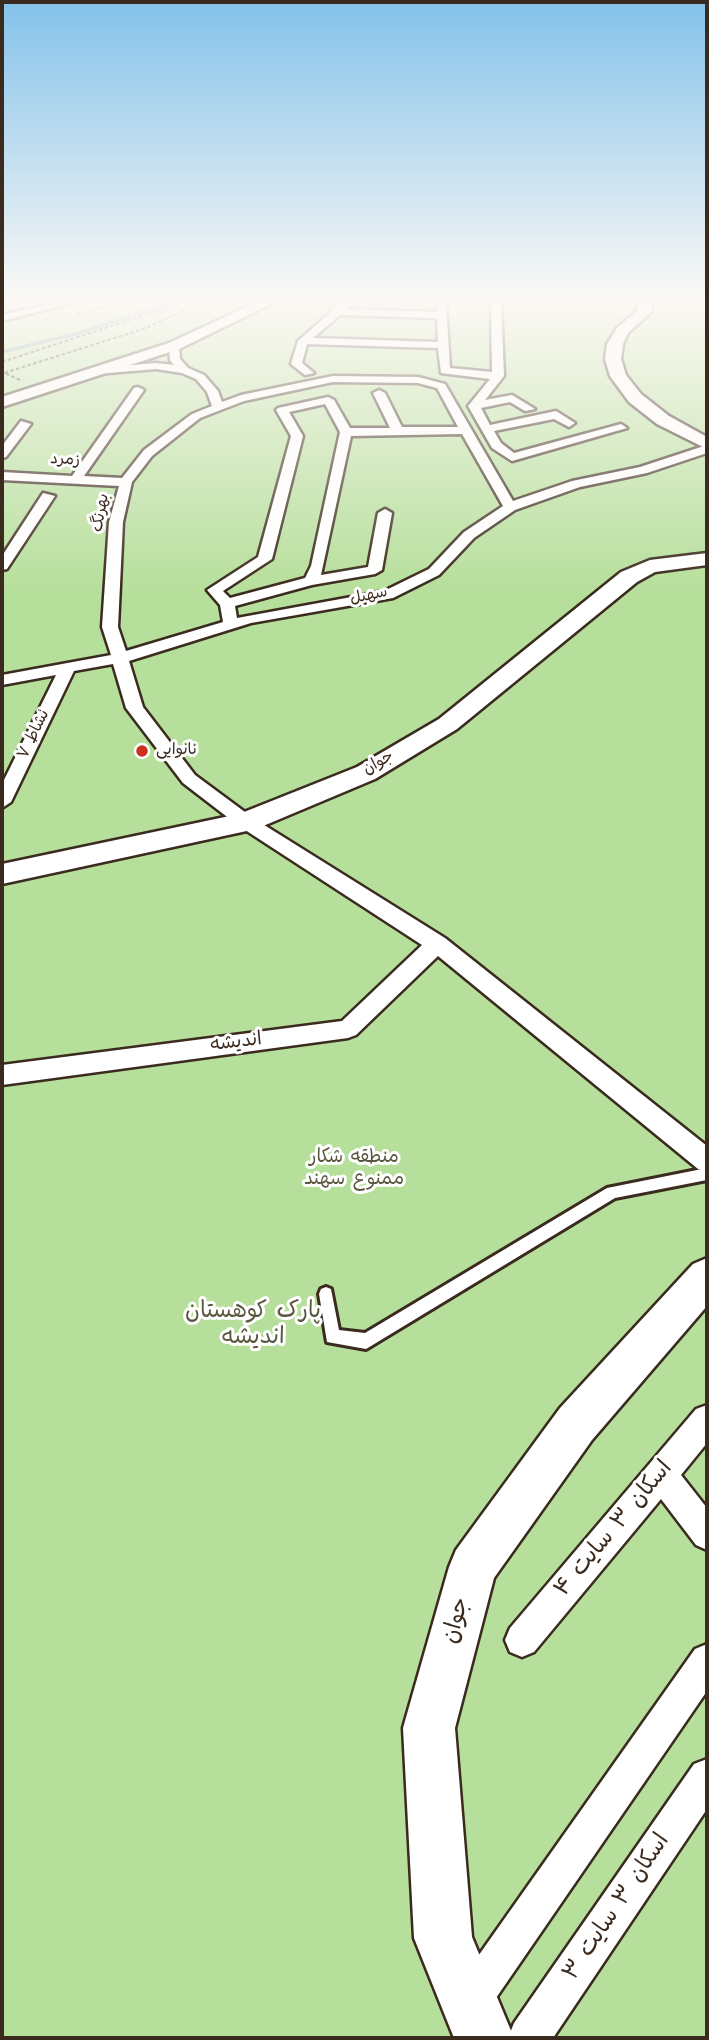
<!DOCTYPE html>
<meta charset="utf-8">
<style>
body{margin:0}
#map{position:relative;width:709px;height:2040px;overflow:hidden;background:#f9f2e9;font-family:Kalam,sans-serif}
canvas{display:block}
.frame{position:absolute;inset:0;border:4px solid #3b2a1e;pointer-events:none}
</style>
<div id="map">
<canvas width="709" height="2040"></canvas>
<div class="frame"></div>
</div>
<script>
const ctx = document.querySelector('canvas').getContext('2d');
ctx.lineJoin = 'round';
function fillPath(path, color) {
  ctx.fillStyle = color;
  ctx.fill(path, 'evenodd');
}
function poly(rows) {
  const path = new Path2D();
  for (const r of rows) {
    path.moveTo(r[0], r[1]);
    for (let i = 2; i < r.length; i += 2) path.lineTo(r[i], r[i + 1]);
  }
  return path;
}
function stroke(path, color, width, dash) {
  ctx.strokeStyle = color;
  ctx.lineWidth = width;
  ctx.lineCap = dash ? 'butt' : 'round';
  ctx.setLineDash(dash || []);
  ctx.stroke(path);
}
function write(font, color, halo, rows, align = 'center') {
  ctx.font = font + ' Kalam,"Playpen Sans Arabic",sans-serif';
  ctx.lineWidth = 6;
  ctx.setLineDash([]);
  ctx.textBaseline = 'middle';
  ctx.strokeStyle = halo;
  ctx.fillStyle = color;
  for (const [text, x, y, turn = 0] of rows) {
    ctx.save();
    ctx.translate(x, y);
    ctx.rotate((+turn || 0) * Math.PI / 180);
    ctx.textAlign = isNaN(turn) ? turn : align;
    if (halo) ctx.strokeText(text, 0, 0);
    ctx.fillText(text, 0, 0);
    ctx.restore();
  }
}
const green = poly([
 [2,302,707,302,707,2038,2,2038]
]);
const stream = poly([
 [2,352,79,333,173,302]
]);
const path = poly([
 [83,305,96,302],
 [78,314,124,302],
 [2,362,184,302],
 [20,380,4,373,146,328,203,302]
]);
const lane = poly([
 [707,1168,707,1180,615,1198,371,1346,366,1349,327,1342,319,1294,321,1289,326,1287,331,1289,339,1330,365,1333,607,1188,707,1168]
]);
const street = poly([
 [58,302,75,302,2,321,2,315,58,302],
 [344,302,352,304,346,309,437,312,436,302,446,302,450,368,492,372,491,302,501,302,504,376,485,400,512,395,535,409,525,411,510,402,481,408,490,425,556,411,575,423,569,427,554,419,494,431,501,443,514,453,621,424,627,428,512,461,492,448,468,406,490,379,441,373,438,348,307,344,302,363,314,373,305,375,291,364,298,341,329,314,330,310,344,302],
 [340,315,437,318,438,342,313,338,340,315],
 [174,343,179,346,180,359,188,368,204,375,218,391,222,402,241,395,333,376,418,377,445,384,513,501,572,481,640,467,707,445,707,453,647,473,580,487,515,510,474,538,439,575,393,598,251,623,129,661,143,707,195,775,253,818,445,938,707,1146,707,1172,698,1169,438,956,356,1035,348,1038,2,1085,2,1065,342,1021,422,945,239,826,183,783,126,708,113,664,74,671,11,802,2,808,2,784,56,675,2,685,2,675,111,655,102,627,109,522,119,486,2,480,2,472,72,476,134,388,138,387,144,390,84,476,122,478,144,450,192,414,212,406,207,392,196,379,182,373,156,369,96,374,91,371,96,368,156,363,174,365,170,360,169,346,174,343],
 [333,382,418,383,437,388,458,427,402,427,385,393,379,390,373,393,390,428,350,428,334,400,328,397,278,408,276,410,291,436,258,557,207,590,220,605,223,622,126,651,118,627,123,522,132,482,152,456,200,418,244,401,333,382],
 [325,404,340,432,311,566,305,578,230,598,223,591,272,559,303,436,289,412,325,404],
 [462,434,503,506,464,532,429,569,384,591,237,618,235,606,312,585,375,574,382,570,392,513,385,509,378,513,368,567,321,575,351,436,462,434],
 [21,421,31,424,6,457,2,458,2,446,21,421],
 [43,493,55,496,7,569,2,570,2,556,43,493],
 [707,1405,707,1443,681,1475,707,1508,707,1550,696,1545,661,1499,534,1652,522,1657,510,1652,505,1640,510,1628,696,1409,707,1405],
 [707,1644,707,1691,485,2014,471,2020,457,2014,451,2000,457,1986,695,1649,707,1644],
 [707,1759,707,1809,553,2038,508,2038,514,2023,694,1764,707,1759]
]);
const secondary = poly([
 [257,302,275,302,179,349,2,407,2,397,169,343,257,302],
 [638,302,652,302,651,312,628,333,623,344,621,359,626,375,641,394,669,416,707,437,707,449,657,424,629,402,610,376,605,359,607,344,617,328,637,311,638,302],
 [707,553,707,565,655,572,637,582,457,729,375,779,256,829,2,884,2,864,239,814,357,767,439,719,621,572,650,560,707,553],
 [707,1258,707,1306,592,1440,494,1578,455,1728,472,1937,514,2038,454,2038,414,1938,403,1728,449,1567,456,1550,560,1408,693,1264,707,1258]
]);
const markers = [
 [142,751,7,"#c8321e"]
];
const farStreetnames = [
 ["زمرد",65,461,3],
 ["بهرنگ",102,513,-80],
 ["سهیل",369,597,-12],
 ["نشاط ۷",35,735,-64],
 ["جوان",379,764,-29]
];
const farPoinames = [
 ["نانوایی",156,751]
];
const streetNames = [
 ["اندیشه",236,1044,-7]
];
const parkNames = [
 ["منطقه شکار",354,1159],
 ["ممنوع سهند",354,1181]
];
const nearParknames = [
 ["پارک کوهستان",253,1313],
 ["اندیشه",253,1339]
];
const nearStreetnames = [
 ["اسکان ۳ سایت ۴",615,1530,-50],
 ["جوان",458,1621,-75],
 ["اسکان ۳ سایت ۳",618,1908,-56]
];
fillPath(green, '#b7df9c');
stroke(stream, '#6d919c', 3.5);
stroke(lane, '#3b2a1e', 6);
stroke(street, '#3b2a1e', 5);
stroke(secondary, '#3b2a1e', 5);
stroke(path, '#3b2a1e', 2, [3.5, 2.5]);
fillPath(lane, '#fff');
fillPath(street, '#fff');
fillPath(secondary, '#fff');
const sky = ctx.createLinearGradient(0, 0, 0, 588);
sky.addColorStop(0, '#84c2eb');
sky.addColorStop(0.51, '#fcf9f5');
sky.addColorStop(1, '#fcf9f500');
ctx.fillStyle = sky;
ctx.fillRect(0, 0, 709, 588);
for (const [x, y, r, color] of markers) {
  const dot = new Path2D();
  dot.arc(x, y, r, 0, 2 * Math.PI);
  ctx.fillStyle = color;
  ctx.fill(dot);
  stroke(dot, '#fff', 2.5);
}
write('16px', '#3b2a1e', '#fff', farStreetnames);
write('16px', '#3b2a1e', '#fff', farPoinames, 'left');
write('19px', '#3b2a1e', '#fff', streetNames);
write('19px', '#5a573e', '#fff', parkNames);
write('23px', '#5a573e', '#fff', nearParknames);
write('23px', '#3b2a1e', '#fff', nearStreetnames);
</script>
